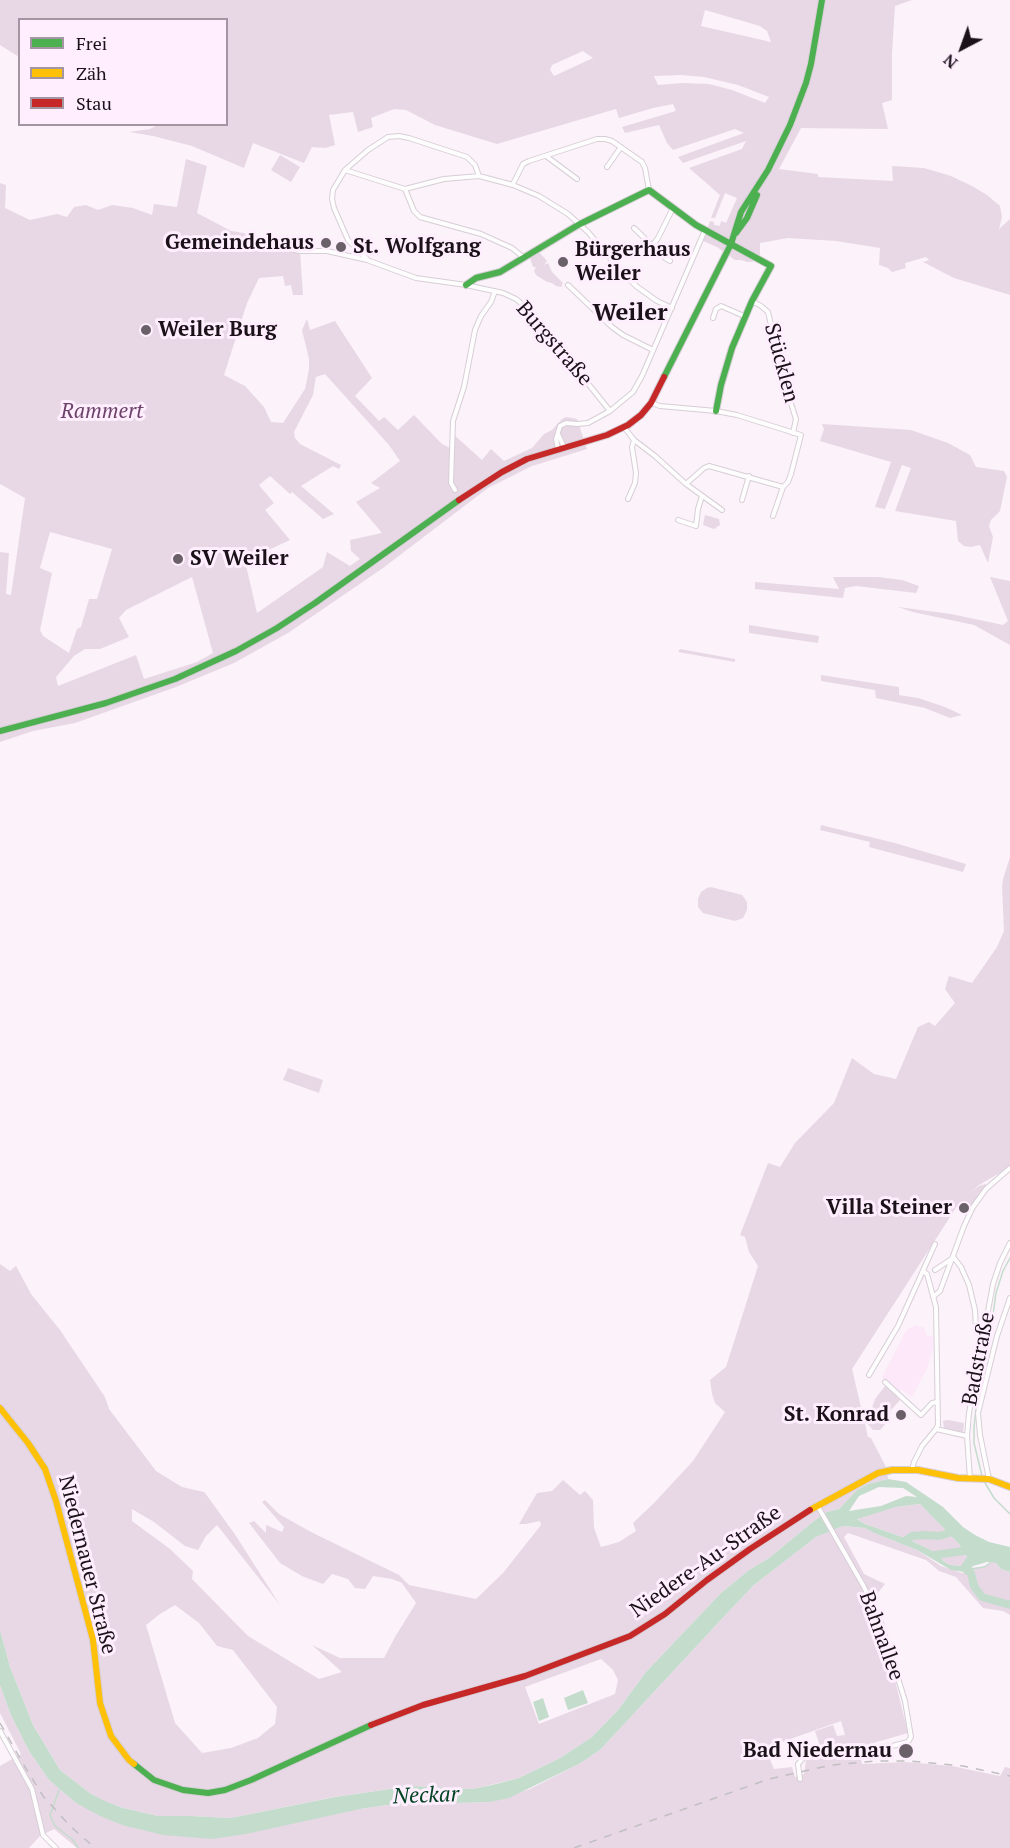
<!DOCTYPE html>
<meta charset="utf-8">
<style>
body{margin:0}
#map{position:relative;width:1010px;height:1848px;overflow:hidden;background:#fbf2fa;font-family:"PT Serif",serif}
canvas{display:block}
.legend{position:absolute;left:18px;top:18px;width:210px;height:108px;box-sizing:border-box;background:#ffeefd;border:2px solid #a396a2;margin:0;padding:8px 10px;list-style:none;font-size:18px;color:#1a1119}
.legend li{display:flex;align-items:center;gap:12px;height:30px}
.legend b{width:30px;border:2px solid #a396a2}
.north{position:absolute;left:932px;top:18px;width:60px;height:60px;-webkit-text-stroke:4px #ffeefd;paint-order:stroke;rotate:221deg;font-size:16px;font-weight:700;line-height:24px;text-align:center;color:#1a1119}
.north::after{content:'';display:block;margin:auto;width:21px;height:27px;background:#1a1119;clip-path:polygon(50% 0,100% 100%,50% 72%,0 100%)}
</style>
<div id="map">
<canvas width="1010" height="1848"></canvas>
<ul class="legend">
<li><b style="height:8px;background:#4caf50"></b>Frei</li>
<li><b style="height:8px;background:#ffc107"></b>Zäh</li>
<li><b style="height:8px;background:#c62828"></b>Stau</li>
</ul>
<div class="north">N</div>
</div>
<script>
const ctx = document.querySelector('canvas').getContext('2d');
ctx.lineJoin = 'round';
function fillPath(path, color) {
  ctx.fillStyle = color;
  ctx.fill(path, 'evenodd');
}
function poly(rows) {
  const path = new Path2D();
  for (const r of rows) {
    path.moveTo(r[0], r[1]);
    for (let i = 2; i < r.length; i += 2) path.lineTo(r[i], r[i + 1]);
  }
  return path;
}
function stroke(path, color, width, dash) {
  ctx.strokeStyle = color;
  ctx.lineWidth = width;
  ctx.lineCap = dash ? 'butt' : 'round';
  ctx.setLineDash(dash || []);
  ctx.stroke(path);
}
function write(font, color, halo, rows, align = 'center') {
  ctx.font = font + ' "PT Serif",serif';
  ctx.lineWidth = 6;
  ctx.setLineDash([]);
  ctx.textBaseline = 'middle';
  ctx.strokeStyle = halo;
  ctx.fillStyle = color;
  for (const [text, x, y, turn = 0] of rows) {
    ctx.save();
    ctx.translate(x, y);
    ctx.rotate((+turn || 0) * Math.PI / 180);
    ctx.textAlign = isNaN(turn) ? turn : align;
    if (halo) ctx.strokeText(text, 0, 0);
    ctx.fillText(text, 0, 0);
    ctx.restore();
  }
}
const built = poly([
 [916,1325,924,1328,926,1335,933,1337,933,1349,927,1369,912,1397,902,1390,896,1391,882,1377,907,1329]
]);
const green = poly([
 [0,0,912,0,895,6,892,53,892,100,882,103,888,129,801,128,779,169,818,174,818,177,893,181,892,166,924,168,951,176,972,186,987,195,1000,206,1002,217,999,229,1010,219,1010,295,954,278,923,262,929,260,926,257,905,263,906,268,892,272,888,268,879,265,880,248,836,241,788,238,760,243,760,261,747,262,741,260,735,260,717,247,703,241,710,221,714,222,714,225,720,226,721,221,726,223,737,198,725,193,715,218,711,218,720,195,689,168,742,149,746,141,683,163,678,157,744,133,735,129,673,150,667,143,659,125,625,133,622,127,676,111,673,104,653,108,619,118,616,109,497,144,435,125,406,110,394,109,371,118,373,127,358,132,353,112,329,115,335,145,325,148,312,147,304,163,253,143,244,168,192,146,153,136,129,132,150,129,158,125,226,124,226,20,20,20,19,57,0,45],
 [705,10,760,26,767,31,771,42,701,26],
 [583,51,593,58,554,76,550,70,552,65],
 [681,75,704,77,738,85,769,97,765,103,732,90,709,84,683,83,658,85,654,76],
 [280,155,300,167,291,182,271,170],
 [186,159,207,166,197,213,231,231,244,233,254,239,263,240,279,247,300,251,303,295,293,295,291,285,285,286,283,276,259,278,247,303,224,375,245,386,264,407,271,422,283,423,305,389,309,369,309,359,302,330,307,319,310,330,335,321,372,378,355,396,379,421,384,417,398,430,414,415,442,444,452,449,452,433,482,460,491,449,504,461,532,448,544,434,552,430,562,419,566,417,572,418,577,419,587,449,532,466,488,488,383,568,288,633,234,663,176,687,75,723,33,731,0,742,0,552,9,553,6,594,11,595,25,498,0,484,0,183,6,185,5,208,30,220,57,214,67,217,74,207,86,205,98,210,112,205,133,208,152,215,154,204,177,207],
 [325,374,389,445,400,461,371,483,380,488,356,502,382,533,350,540,351,551,360,559,350,566,327,552,323,567,257,613,245,561,290,540,265,510,274,503,259,485,270,476,290,494,292,492,323,519,334,514,301,486,333,466,339,469,341,465,300,444,295,438,294,432,313,395,316,376,316,377],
 [50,532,112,549,97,599,89,599,81,627,77,629,69,653,43,636,40,630,52,573,40,568],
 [192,577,213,653,197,662,144,679,136,655,58,686,56,677,74,656,85,649,100,649,129,637,119,618,126,610],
 [539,252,547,261,544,265,548,263,552,272,563,283,561,287,556,286,552,283,547,282,536,275,534,271,536,267,533,267,530,258],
 [822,424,911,430,948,443,970,455,976,467,1004,471,1007,477,1000,511,991,520,989,526,993,537,988,563,980,545,971,547,964,546,958,541,956,521,895,511,911,468,902,465,885,509,875,507,891,462,820,441,824,429],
 [705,515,719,519,720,525,714,529,703,525],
 [833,577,878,577,902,580,919,586,916,593,856,586,845,588,843,598,755,589,755,582,839,589],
 [990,577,1010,581,1010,645,974,625,913,612,898,607,951,614,1003,625,1008,621],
 [749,625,819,636,818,643,749,633],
 [680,649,735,659,735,662,678,652],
 [821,675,899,687,899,695,918,698,945,707,962,715,950,718,925,708,876,698,875,690,821,681],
 [821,825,895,843,966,864,963,872,869,847,870,842,820,830],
 [1010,857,1010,1167,979,1185,970,1193,979,1186,985,1184,987,1186,971,1206,961,1202,959,1203,852,1369,868,1437,871,1438,887,1469,888,1479,868,1484,857,1490,839,1509,827,1512,814,1521,769,1558,749,1570,721,1593,646,1672,618,1710,592,1737,560,1758,519,1778,473,1789,411,1786,334,1797,231,1818,191,1816,158,1816,123,1808,106,1802,91,1794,60,1770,33,1725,10,1667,0,1630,0,1264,10,1271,16,1266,31,1294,60,1330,105,1397,109,1409,156,1471,182,1487,204,1492,208,1497,236,1536,280,1605,217,1525,206,1536,198,1550,185,1546,154,1522,132,1509,132,1521,170,1549,193,1571,192,1579,248,1636,319,1679,342,1672,312,1645,340,1658,384,1658,395,1637,416,1603,402,1583,392,1579,373,1576,365,1589,355,1588,348,1579,332,1574,323,1584,302,1576,280,1563,249,1523,254,1521,266,1533,266,1525,282,1532,284,1527,262,1502,265,1500,279,1514,311,1532,399,1575,409,1585,476,1599,503,1573,541,1525,540,1521,526,1524,519,1524,537,1493,552,1491,563,1480,580,1495,585,1491,593,1500,594,1528,601,1547,619,1542,636,1531,633,1523,654,1503,693,1461,725,1412,715,1403,712,1394,710,1380,726,1367,758,1266,749,1252,745,1237,740,1235,768,1163,780,1167,795,1143,834,1103,852,1058,874,1074,896,1079,918,1027,929,1022,935,1026,955,1003,945,989,949,976,972,983,997,947,1004,931,1002,887,1003,879],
 [175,1605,199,1623,217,1646,233,1650,277,1707,275,1724,258,1738,231,1748,202,1753,175,1723,146,1625,160,1614],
 [601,1659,613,1670,618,1680,615,1694,539,1724,525,1687],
 [711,887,742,895,747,902,747,910,743,918,735,921,703,913,698,907,698,899,701,892,707,888],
 [288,1068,323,1080,319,1093,283,1080],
 [886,1385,900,1400,891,1410,889,1420,880,1430,873,1430,867,1423,875,1399],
 [948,1420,964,1423,963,1433,944,1428,943,1421],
 [920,1504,959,1544,967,1557,962,1566,950,1565,943,1561,939,1554,908,1539,865,1524,856,1518,896,1507],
 [843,1526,865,1528,874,1533,917,1550,941,1566,962,1573,971,1573,971,1569,984,1567,991,1562,996,1563,1001,1569,1010,1572,1010,1615,1003,1611,983,1608,956,1577,939,1571,926,1560,848,1533,844,1537,864,1574,885,1584,877,1594,859,1596,862,1602,866,1601,874,1619,886,1660,890,1660,908,1733,866,1745,822,1752,815,1731,833,1725,837,1736,845,1735,841,1721,765,1748,774,1769,792,1767,795,1777,804,1774,806,1760,860,1753,862,1764,906,1762,952,1766,1000,1776,1005,1767,1010,1768,1010,1848,77,1848,54,1829,40,1836,29,1848,0,1848,0,1766,21,1754,0,1713,0,1685,10,1713,29,1751,49,1780,76,1803,122,1825,360,1809,387,1805,490,1802,530,1789,579,1764,600,1750,731,1609,754,1585,816,1537]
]);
const water = poly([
 [888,1479,906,1482,943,1507,963,1527,975,1535,989,1542,1010,1547,1010,1572,1001,1569,996,1563,987,1562,973,1566,971,1569,971,1573,951,1570,917,1550,874,1533,865,1528,843,1526,816,1537,754,1585,731,1609,600,1750,579,1764,509,1798,490,1802,387,1805,360,1809,246,1834,212,1839,163,1835,122,1825,100,1816,76,1803,49,1780,29,1751,10,1713,0,1685,0,1630,10,1667,33,1725,60,1770,91,1794,107,1802,123,1808,158,1816,191,1816,231,1818,335,1797,411,1786,473,1789,496,1784,519,1778,560,1758,592,1737,618,1710,646,1672,721,1593,749,1570,769,1558,814,1521,827,1512,839,1509,857,1490,868,1484],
 [879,1487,903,1488,917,1497,906,1496,881,1506,849,1511,859,1496],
 [920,1504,959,1544,967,1557,961,1566,950,1565,943,1561,939,1554,908,1539,865,1524,857,1519,896,1507],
 [583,1690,588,1703,568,1710,564,1698],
 [543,1698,549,1717,539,1721,533,1702]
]);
const stream = poly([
 [982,1476,974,1443,974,1427,978,1391,989,1344,996,1293,1003,1271,1010,1258],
 [984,1481,994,1498,1010,1514],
 [970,1569,984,1567,990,1563],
 [59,1790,50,1815,55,1826,73,1840,78,1848]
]);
const river = poly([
 [905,1541,912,1536,925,1535,939,1536,957,1531],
 [935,1555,964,1551,970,1546],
 [964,1568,971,1573,974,1586,982,1597,1010,1605]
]);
const street = poly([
 [546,156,577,179],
 [607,167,621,147],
 [345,170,405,189,444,179,479,176,513,185,539,196,568,214,588,232,622,272,636,286,657,301,672,308],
 [513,184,523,164,529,161,597,139,605,139,612,141,642,162,645,168,649,190],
 [405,189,414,211,420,217,481,234,512,248,523,257],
 [634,228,665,258,670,261],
 [652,246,658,238,673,208],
 [278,247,300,251,327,251,367,260,416,278,466,285,503,293,516,299,528,309,610,411],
 [367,259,348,240,334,208,332,199,333,190,345,170,368,150,388,137,399,136,409,138,467,157,475,165,479,176],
 [568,285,612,327,623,335,653,350],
 [752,301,761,306,768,312,785,385,796,419,793,433],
 [713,318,716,309,721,306,744,316],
 [651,403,660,406,716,411,737,415,801,435,791,474,788,482,783,487,709,466,704,468,686,484],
 [624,427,634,440,655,456,686,484,722,510],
 [558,434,564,447],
 [558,449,556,439,560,426,566,423,577,424,588,423,610,411,633,392,642,376,705,230],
 [455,490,451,483,453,421,464,387,475,330,481,316,491,302,495,291],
 [628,499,635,483,636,473,632,447,634,440],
 [742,500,749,476],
 [773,516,783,487],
 [678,520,696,526,698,509,702,496],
 [954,1258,961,1267,969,1285,975,1310,976,1330,983,1336],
 [935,1270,953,1258],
 [924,1272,927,1274,936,1307,938,1425,936,1429],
 [933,1297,940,1291,964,1226,973,1207,986,1189,1010,1168],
 [869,1375,898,1326,935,1244],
 [885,1382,921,1415,932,1403,937,1402],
 [936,1429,967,1436],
 [912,1469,914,1462,922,1446,936,1429],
 [970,1479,967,1436,969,1413,993,1284,1000,1263,1010,1243],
 [989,1479,980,1435,978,1413,997,1336,1010,1298],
 [0,1731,32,1789,43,1835,56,1848],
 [800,1779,798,1764,805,1756,892,1746,908,1742,911,1737,905,1701,880,1620,863,1585,817,1505]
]);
const fast = poly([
 [736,233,747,218,757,195],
 [466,285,476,278,500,272,578,225,649,190,696,225,771,266,752,301,732,348,721,385,716,411],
 [664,377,731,244,741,212,768,170,790,125,806,83,811,64,822,0],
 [0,731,106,703,175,679,236,651,277,628,315,603,459,500],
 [134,1764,154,1780,183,1790,208,1793,225,1790,251,1780,371,1725]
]);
const slow = poly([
 [0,1408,28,1443,45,1469,56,1501,93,1640,100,1703,111,1736,129,1760,134,1764],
 [810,1510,878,1473,892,1470,918,1470,958,1478,989,1479,1010,1487]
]);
const jam = poly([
 [459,500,502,472,527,459,607,435,628,425,641,415,651,403,664,377],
 [371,1725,423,1705,525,1676,630,1636,665,1614,707,1580,750,1549,810,1510]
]);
const rail = poly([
 [0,1723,25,1767,43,1796,70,1826,95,1848],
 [574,1848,769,1779,832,1765,875,1761,911,1761,963,1766,1010,1776]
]);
const markers = [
 [326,243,6,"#696068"],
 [341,247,6,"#696068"],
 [563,262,6,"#696068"],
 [146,330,6,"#696068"],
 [178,559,6,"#696068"],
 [964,1208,6,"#696068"],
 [901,1415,6,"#696068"],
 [906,1751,8,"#696068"]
];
const poiNames = [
 ["Gemeindehaus",314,243],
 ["St. Wolfgang",353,247,"left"],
 ["Bürgerhaus",575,250,"left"],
 ["Weiler",575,274,"left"],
 ["Weiler Burg",158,330,"left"],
 ["SV Weiler",190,559,"left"],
 ["Villa Steiner",952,1208],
 ["St. Konrad",889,1415],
 ["Bad Niedernau",892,1751]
];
const streetNames = [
 ["Burgstraße",554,344,49],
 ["Stücklen",781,363,75],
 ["Badstraße",979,1359,-79],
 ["Niedere-Au-Straße",706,1562,-35],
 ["Niedernauer Straße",87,1565,76],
 ["Bahnallee",881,1636,70]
];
const parkNames = [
 ["Rammert",102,412]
];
const waterNames = [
 ["Neckar",426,1796,-2]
];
const quarterNames = [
 ["Weiler",630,313]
];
fillPath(built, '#fce8f9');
fillPath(green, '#e8d8e6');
fillPath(water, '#c4dccc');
stroke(stream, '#c4dccc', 1.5);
stroke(river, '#c4dccc', 8);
stroke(street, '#d7ced6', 6);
stroke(fast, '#d7ced6', 8);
stroke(slow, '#d7ced6', 8);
stroke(jam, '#d7ced6', 8);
stroke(street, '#fefdfe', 4);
stroke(fast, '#4caf50', 6);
stroke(slow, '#ffc107', 6);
stroke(jam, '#c62828', 6);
stroke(rail, '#c1bfc1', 1.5, [8, 8]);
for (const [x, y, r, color] of markers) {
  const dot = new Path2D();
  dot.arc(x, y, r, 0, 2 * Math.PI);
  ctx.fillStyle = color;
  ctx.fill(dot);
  stroke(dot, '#ffeefd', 2);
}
write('bold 21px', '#1a1119', '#ffeefd', poiNames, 'right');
write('21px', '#1a1119', '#ffeefd', streetNames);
write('italic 21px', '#6c426a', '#ffeefd', parkNames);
write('italic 22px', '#034425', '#ffeefd', waterNames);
write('bold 24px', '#1a1119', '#ffeefd', quarterNames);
</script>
